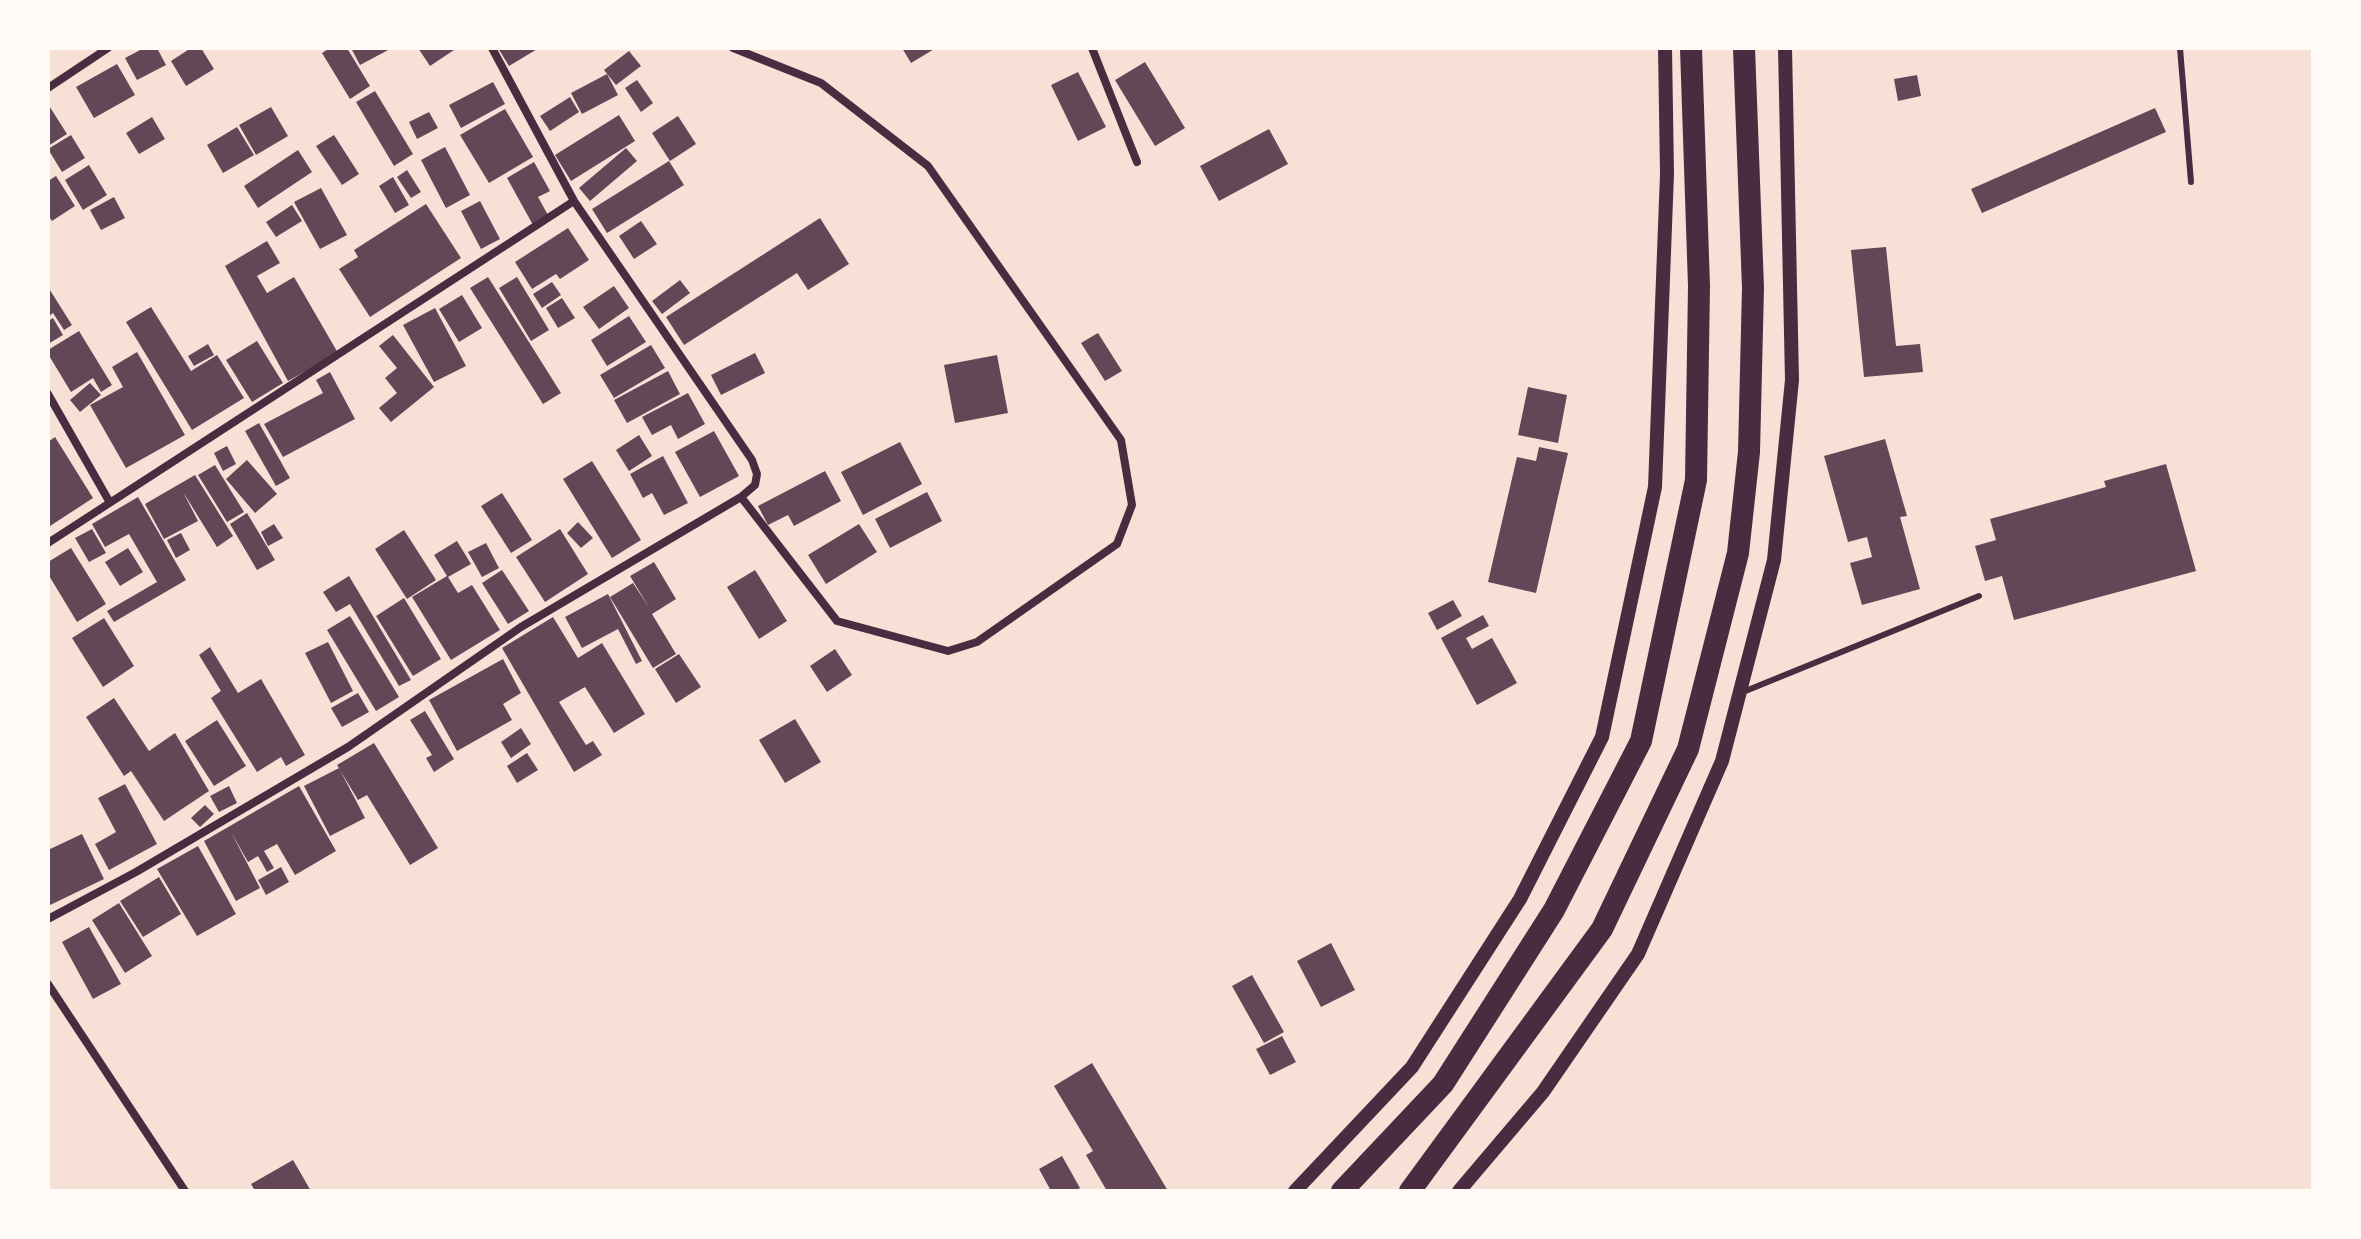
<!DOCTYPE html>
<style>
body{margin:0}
#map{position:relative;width:2361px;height:1239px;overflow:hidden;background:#f7e1d7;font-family:"Golos Text",sans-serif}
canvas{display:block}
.frame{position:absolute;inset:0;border:50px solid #fffaf5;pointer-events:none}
</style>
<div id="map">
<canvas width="2361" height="1239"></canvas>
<div class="frame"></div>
</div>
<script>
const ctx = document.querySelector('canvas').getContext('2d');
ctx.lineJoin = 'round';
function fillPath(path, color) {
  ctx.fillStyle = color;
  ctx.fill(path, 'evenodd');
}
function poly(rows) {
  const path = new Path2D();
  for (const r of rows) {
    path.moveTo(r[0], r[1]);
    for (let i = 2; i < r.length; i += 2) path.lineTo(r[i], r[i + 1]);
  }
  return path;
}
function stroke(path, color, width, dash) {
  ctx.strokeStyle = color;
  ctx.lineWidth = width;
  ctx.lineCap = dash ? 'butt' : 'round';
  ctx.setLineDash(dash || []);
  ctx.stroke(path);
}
const building = poly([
 [144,48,157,48,166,65,137,80,125,58],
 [191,48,201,48,214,69,186,86,171,61],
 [330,48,347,48,370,86,350,99,322,53],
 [351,48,392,48,360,65],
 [418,48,457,48,430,66],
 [498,48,539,48,509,66],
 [902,48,936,48,911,63],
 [629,51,641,66,616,85,604,70],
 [1145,62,1185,128,1155,146,1115,80],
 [117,64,135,95,94,118,76,87],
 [1078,72,1106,127,1078,141,1051,85],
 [607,74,618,95,582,114,571,93],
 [1917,75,1921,96,1898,101,1894,79],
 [637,80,653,103,641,112,625,88],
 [493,82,505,104,461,128,449,105],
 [375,91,413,154,394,166,356,102],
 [570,97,579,112,550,131,540,116],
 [48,104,67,134,48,146],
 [271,107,288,136,256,155,239,125],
 [2155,108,2166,132,1982,213,1971,189],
 [505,109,533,157,489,183,460,135],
 [429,112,438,128,417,139,409,122],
 [619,115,635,141,571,181,555,155],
 [678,116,696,144,670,161,652,133],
 [152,117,165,139,139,154,126,133],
 [237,127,254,155,223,173,207,145],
 [1269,129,1288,164,1219,201,1200,166],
 [71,135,85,158,62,172,48,149],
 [334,135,359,174,342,185,316,146],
 [445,147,470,195,446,208,421,160],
 [626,148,637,161,590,201,579,188],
 [298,150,312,172,258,208,244,186],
 [669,161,684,185,607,233,592,209],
 [534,162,550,191,538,197,549,217,533,225,507,178],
 [89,165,107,195,83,210,65,180],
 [407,170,421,192,411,198,397,177],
 [56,176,75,206,52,221,48,215,48,181],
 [393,177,409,205,395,213,379,186],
 [321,188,347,235,320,249,294,202],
 [114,197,125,218,101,230,90,210],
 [480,201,500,239,481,249,461,211],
 [426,204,461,258,370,317,339,269,358,257,354,250],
 [292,205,302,221,276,237,266,222],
 [820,218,849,264,808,290,797,273,684,345,666,317],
 [641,221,657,244,634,259,619,236],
 [568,228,589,260,560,279,556,274,532,289,515,262],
 [267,241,280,263,257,276,267,293,294,277,338,353,288,381,225,266],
 [1886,247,1896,346,1920,344,1923,372,1864,377,1851,250],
 [488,277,561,393,543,404,470,288],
 [517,277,549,330,531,341,499,288],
 [680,280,690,293,662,314,652,301],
 [552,282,561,295,542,308,533,294],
 [614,286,629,308,599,329,583,307],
 [48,287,72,325,64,330,53,313,48,317],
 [462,295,482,328,459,342,439,309],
 [562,298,575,318,558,328,546,308],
 [151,307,191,371,217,355,244,398,192,430,126,322],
 [435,308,466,366,434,382,403,325],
 [629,316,646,342,607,366,591,340],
 [53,318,63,335,48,344,48,321],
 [79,331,112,385,101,392,93,378,71,392,48,354,48,350],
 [1098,333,1122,371,1105,381,1081,343],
 [393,335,434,387,391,422,379,408,397,393,385,378,397,368,379,346],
 [257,341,283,383,252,402,226,360],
 [208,344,214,355,194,366,188,356],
 [651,345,665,368,614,398,600,375],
 [137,352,185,435,126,468,90,405,123,387,112,367],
 [755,353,765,373,721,395,711,375],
 [997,355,1008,413,955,423,944,365],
 [668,371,680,394,627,423,614,400],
 [330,372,355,419,283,457,264,424,323,393,316,380],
 [90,383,101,395,80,412,70,400],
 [1528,387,1567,395,1558,443,1518,435],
 [688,393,705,424,678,439,671,425,652,435,642,417],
 [259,423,290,478,276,486,245,431],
 [714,431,739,476,700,497,675,452],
 [639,435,652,456,629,471,616,450],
 [55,437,93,498,50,526,48,442],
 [1885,439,1907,516,1900,517,1920,589,1862,605,1850,563,1872,557,1867,537,1848,542,1824,456],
 [900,442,922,484,863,515,841,472],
 [227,446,236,464,223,471,214,453],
 [1539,447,1568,453,1536,593,1488,582,1517,457,1536,461],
 [663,456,688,503,664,515,652,493,643,498,630,474],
 [247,460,277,494,255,513,226,479],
 [592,461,641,540,612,558,563,479],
 [2166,464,2196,571,2014,620,2002,576,1985,581,1975,546,1996,540,1990,519,2106,487,2104,481],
 [215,465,244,512,227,522,198,475],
 [825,471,841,501,794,526,788,515,768,525,758,506],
 [195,475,233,536,217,547,183,492,198,521,164,539,145,504],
 [927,492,942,521,890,548,875,519],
 [502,493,532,540,511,553,481,506],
 [138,497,186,580,114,622,107,611,157,582,129,534,105,547,92,524],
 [247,513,275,560,257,570,230,524],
 [578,522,593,538,581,548,567,533],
 [274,524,283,538,268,546,261,532],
 [859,524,877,552,826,584,808,555],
 [92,529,106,553,89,562,75,538],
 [560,529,588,574,545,602,516,557],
 [404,530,436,580,407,599,375,549],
 [181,533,190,550,176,558,167,540],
 [457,541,471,564,448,577,458,593,472,585,500,630,451,660,412,597,447,576,434,555],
 [486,543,499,568,482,577,468,552],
 [71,548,106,604,77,622,48,574,48,562],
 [128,548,143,572,120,586,105,562],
 [654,562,676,599,652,614,676,654,653,668,610,597,633,583,650,609,630,576],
 [502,570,529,611,508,624,482,583],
 [755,570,787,621,759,639,727,587],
 [349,576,411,680,399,686,350,604,336,612,323,592],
 [608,594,642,661,636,664,618,629,582,648,565,617],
 [404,598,441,659,413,676,376,616],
 [1453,600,1462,616,1437,630,1428,613],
 [1483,615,1489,626,1466,638,1472,649,1492,638,1517,683,1477,705,1441,638],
 [350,616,399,697,376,711,327,630],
 [553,617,578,658,602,643,645,714,614,733,585,687,559,702,586,745,593,741,602,755,574,772,502,648],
 [104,618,134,666,103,687,72,638],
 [328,642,353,691,331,703,305,653],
 [210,647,238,693,261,679,305,755,286,766,281,757,257,772,211,698,221,691,199,655],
 [835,649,852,675,827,692,810,666],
 [679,654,701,687,676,703,655,669],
 [503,659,521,693,503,704,512,720,457,751,429,700],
 [358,693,369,712,342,727,331,708],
 [114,698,149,751,175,733,209,791,164,821,131,771,124,776,86,717],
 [425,711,454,759,434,772,426,758,432,755,410,720],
 [795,719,821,762,785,783,759,740],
 [217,720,246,766,214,786,185,741],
 [521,728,531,744,511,758,501,742],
 [374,743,438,848,410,865,367,795,358,800,337,765],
 [527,753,538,770,517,783,507,766],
 [339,768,365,818,330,836,304,786],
 [125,784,157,844,109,870,95,844,116,832,98,798],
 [229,786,237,803,219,812,210,796],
 [299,786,336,851,295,875,277,844,264,851,274,868,267,872,258,856,248,862,231,832,260,888,236,901,204,841],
 [205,805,214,814,200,827,191,818],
 [82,834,104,879,48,906,48,850],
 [198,846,236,914,197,936,157,869],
 [281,867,289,882,266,895,258,880],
 [159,877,181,914,143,937,120,901],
 [119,903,152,956,125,973,92,920],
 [89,927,121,984,93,999,62,942],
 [1331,943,1355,990,1321,1007,1297,961],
 [1252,975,1284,1032,1264,1043,1232,986],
 [1282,1036,1296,1062,1270,1075,1256,1049],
 [1092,1063,1168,1191,1107,1191,1086,1155,1093,1151,1054,1086],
 [1062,1156,1080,1188,1075,1191,1051,1191,1039,1169],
 [293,1160,311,1191,255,1191,251,1184]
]);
const service = poly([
 [2180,48,2191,182],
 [1743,692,1979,596]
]);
const minor = poly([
 [733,48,821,83,928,166,1121,440,1132,505,1117,544,977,642,948,651,837,621,741,497],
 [1092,48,1137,162],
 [48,88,108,48],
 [48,394,109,501],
 [48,543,574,201],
 [48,919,136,872,348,747,521,627,741,497,755,485,757,474,752,460,574,201,492,48],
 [48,984,185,1191]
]);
const tertiary = poly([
 [1295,1191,1412,1067,1520,899,1602,737,1655,487,1667,174,1665,48],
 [1459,1191,1543,1092,1638,954,1722,761,1774,560,1792,380,1785,48]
]);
const trunk = poly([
 [1342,1191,1443,1084,1554,910,1641,741,1696,480,1699,286,1691,48],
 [1410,1191,1602,929,1688,749,1738,553,1749,452,1753,288,1744,48]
]);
fillPath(building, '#644757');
stroke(service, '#4a2c40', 6);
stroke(minor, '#4a2c40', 8);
stroke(tertiary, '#4a2c40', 14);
stroke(trunk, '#4a2c40', 22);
</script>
